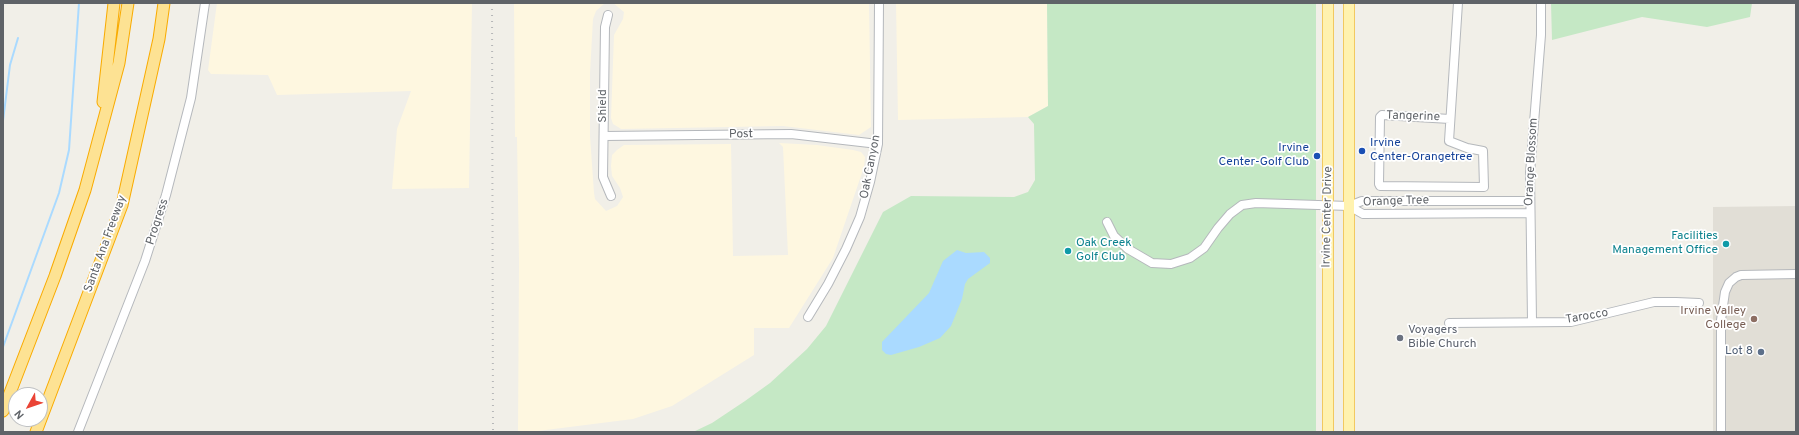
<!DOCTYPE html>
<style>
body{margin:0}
#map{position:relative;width:1799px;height:435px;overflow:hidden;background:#f1efe8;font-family:Overpass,sans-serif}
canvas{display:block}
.frame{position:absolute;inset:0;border:4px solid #5f6368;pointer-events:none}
.north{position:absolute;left:8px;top:387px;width:40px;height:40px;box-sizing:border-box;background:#fff;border:1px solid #bfc1c3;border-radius:50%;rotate:230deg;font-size:11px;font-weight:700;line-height:16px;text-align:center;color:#5f6368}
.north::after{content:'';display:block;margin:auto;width:14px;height:18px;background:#ea4335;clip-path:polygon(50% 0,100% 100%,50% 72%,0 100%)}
</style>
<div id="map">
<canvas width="1799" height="435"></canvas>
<div class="frame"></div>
<div class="north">N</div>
</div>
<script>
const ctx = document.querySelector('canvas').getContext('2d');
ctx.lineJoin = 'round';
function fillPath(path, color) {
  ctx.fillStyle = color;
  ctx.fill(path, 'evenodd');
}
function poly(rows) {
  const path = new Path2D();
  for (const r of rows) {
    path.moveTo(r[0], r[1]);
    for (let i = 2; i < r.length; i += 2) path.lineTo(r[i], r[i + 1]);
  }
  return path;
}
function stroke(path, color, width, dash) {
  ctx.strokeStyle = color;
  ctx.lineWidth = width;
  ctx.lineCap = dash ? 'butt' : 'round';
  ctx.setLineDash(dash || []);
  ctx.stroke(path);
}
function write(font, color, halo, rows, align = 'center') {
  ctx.font = font + ' Overpass,sans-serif';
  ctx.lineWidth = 3.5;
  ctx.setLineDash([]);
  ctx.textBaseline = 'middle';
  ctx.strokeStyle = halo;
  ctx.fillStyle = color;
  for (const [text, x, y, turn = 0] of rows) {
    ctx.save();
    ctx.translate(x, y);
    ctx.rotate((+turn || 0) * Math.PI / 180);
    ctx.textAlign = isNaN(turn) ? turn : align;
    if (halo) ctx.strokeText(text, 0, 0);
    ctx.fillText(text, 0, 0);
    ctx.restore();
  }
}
const commercial = poly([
 [217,3,472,3,469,188,392,189,397,129,411,91,277,95,268,75,211,74,208,70],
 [514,3,605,3,596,11,593,19,590,73,590,136,594,193,595,199,606,211,617,206,623,197,620,188,612,176,611,166,612,155,617,150,624,145,731,144,733,256,788,255,783,147,779,143,817,145,853,150,861,152,865,157,864,167,833,258,789,328,754,328,754,355,672,406,633,419,530,432,518,432,519,261,517,137,515,137],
 [613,3,869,3,871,127,859,135,783,126,621,129,618,127,613,124,611,118,614,35,623,19,624,12],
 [896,3,1047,3,1048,106,1028,117,898,120]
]);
const education = poly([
 [1796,206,1796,432,1713,432,1713,207]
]);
const green = poly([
 [1047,3,1316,3,1316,432,693,432,712,423,745,401,770,383,807,349,826,326,883,212,911,196,1014,197,1028,192,1035,180,1034,124,1028,117,1048,106],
 [1551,3,1752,3,1750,17,1707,27,1642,17,1552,40]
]);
const water = poly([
 [957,250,966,253,984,252,990,258,990,263,968,279,965,284,962,299,951,326,940,338,919,347,891,355,886,354,882,350,882,342,929,293,943,261]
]);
const stream = poly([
 [3,121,10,65,18,38],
 [3,347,59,193,69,150,79,3]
]);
const minor = poly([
 [608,15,605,27,603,177,611,196],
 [1450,119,1382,115,1380,117,1379,184,1380,186,1484,187,1483,151,1467,148,1449,141,1458,3],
 [604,136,791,134,878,144],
 [1349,206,1363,214,1530,213],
 [1107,222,1114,236,1128,249,1152,263,1171,264,1190,258,1204,248,1218,228,1230,214,1242,205,1256,203,1349,206,1362,201,1529,201],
 [808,317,828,284,846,249,860,217,870,182,878,144,879,3],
 [1532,321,1530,173,1541,35,1541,3],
 [1449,323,1571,322,1654,302,1676,302,1699,303],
 [78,432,145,261,166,195,191,98,205,3],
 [1721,432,1721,320,1725,292,1729,283,1736,277,1741,275,1796,274]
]);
const major = poly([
 [1349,3,1349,432],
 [1328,432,1328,3]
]);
const highway = poly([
 [103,102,114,3],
 [3,411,55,276,85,190,119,63,128,3],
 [36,432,122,205,159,39,164,3]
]);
const rail = poly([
 [492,3,493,432]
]);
const markers = [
 [1362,151,4,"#1a4fb4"],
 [1317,156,4,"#1a4fb4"],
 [1726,244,4,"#0f9aa8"],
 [1068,251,4,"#0f9aa8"],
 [1754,319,4,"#8d6e63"],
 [1400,338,4,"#6b7280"],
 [1761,352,4,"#5c6f8a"]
];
const streetNames = [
 ["Shield",604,106,-90],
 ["Tangerine",1413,117,2],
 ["Post",741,135,-1],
 ["Orange Blossom",1532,162,-87],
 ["Oak Canyon",871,167,-79],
 ["Orange Tree",1396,202,-2],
 ["Irvine Center Drive",1328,217,-89],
 ["Progress",158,222,-72],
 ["Santa Ana Freeway",106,244,-70],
 ["Tarocco",1587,317,-10]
];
const transitNames = [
 ["Irvine",1370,144],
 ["Center-Orangetree",1370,158],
 ["Irvine",1309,149,"right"],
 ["Center-Golf Club",1309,163,"right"]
];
const cultureNames = [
 ["Facilities",1718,237],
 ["Management Office",1718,251],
 ["Oak Creek",1076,244,"left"],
 ["Golf Club",1076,258,"left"]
];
const educationNames = [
 ["Irvine Valley",1746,312],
 ["College",1746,326]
];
const worshipNames = [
 ["Voyagers",1408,331],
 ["Bible Church",1408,345]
];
const serviceNames = [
 ["Lot 8",1753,352]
];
fillPath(commercial, '#fef7e0');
fillPath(education, '#e1ded6');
fillPath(green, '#c5e8c5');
fillPath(water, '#aadaff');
stroke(stream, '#aadaff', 2);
stroke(minor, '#b5b8bc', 10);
stroke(major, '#f2c960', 12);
stroke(highway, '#f9ab00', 13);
stroke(minor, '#fff', 8);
stroke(major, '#fff2af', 10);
stroke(highway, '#fde293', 11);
stroke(rail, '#b6b7b8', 2, [1, 5]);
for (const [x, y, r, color] of markers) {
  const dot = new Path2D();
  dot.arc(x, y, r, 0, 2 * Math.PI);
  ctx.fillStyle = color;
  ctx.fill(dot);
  stroke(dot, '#fff', 1.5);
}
write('12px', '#5f6368', '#fff', streetNames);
write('12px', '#164399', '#fff', transitNames, 'left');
write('12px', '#0d838f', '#fff', cultureNames, 'right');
write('12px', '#785e54', '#fff', educationNames, 'right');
write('12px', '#5b616d', '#fff', worshipNames, 'left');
write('12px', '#4e5e75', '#fff', serviceNames, 'right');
</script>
